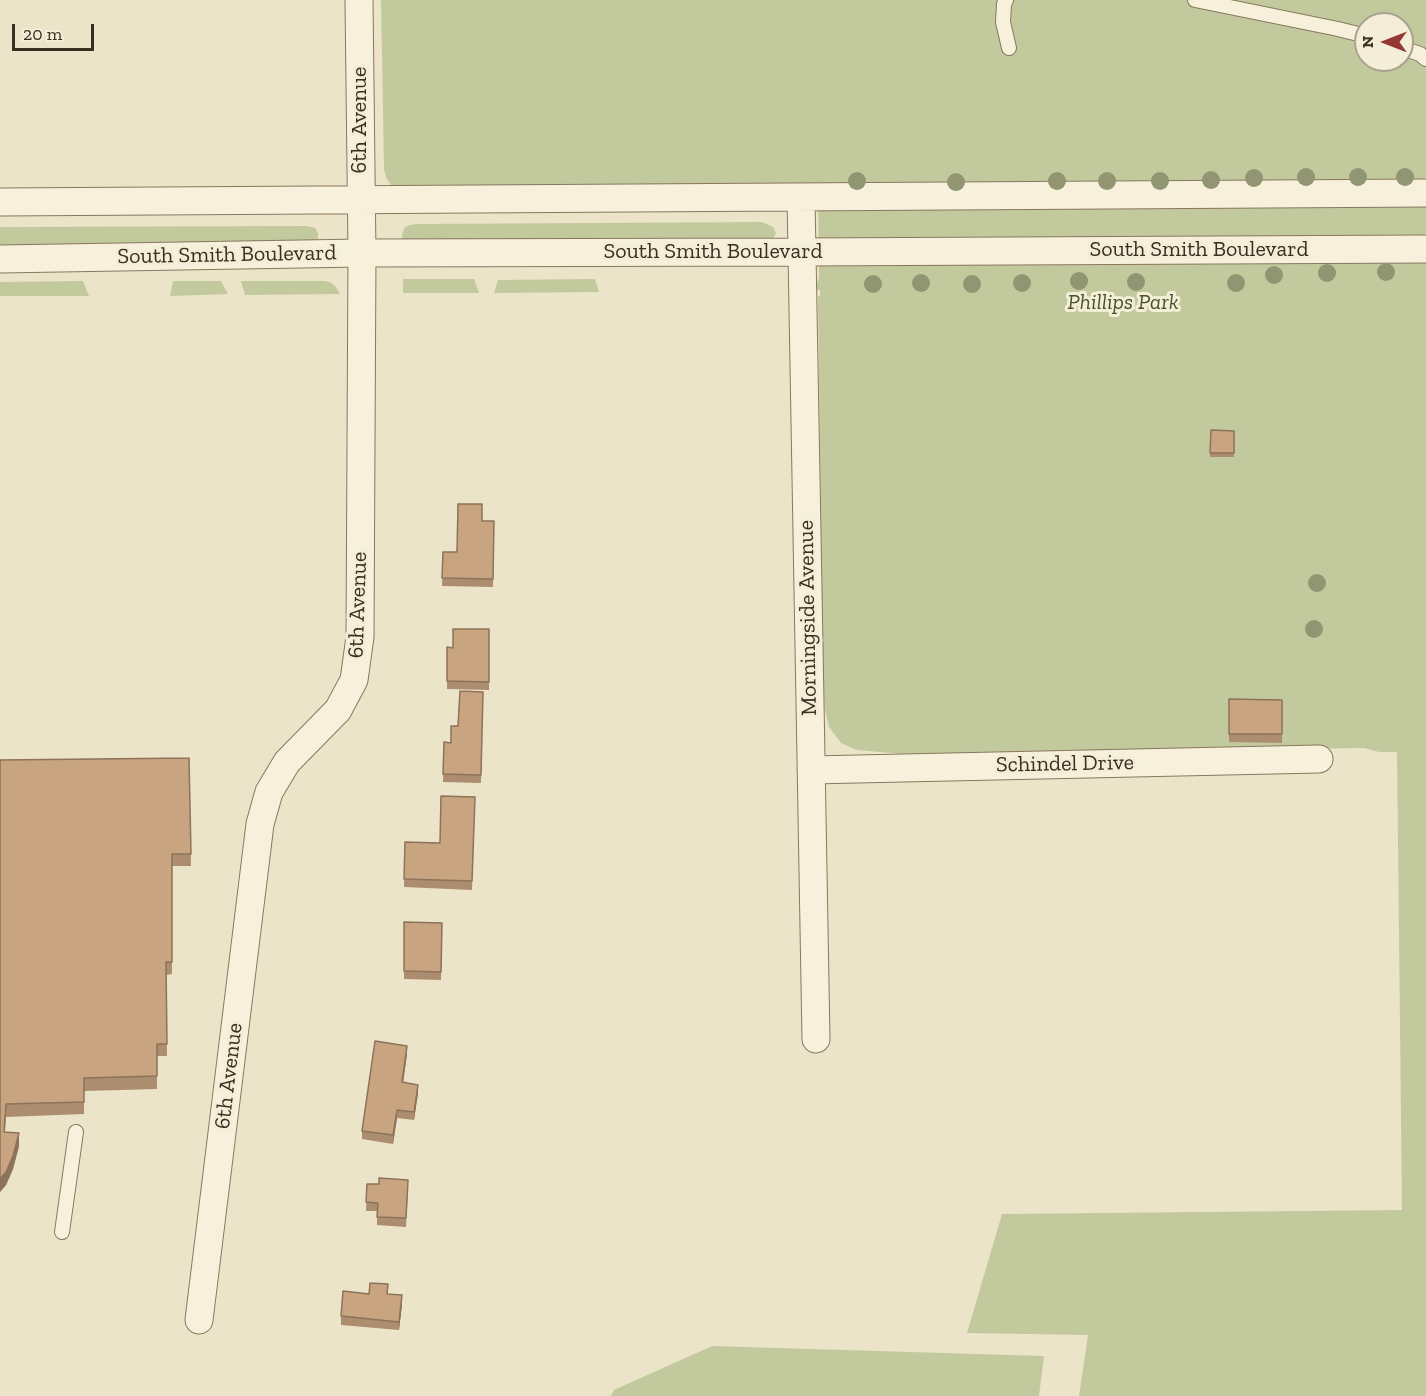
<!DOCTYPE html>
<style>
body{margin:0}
#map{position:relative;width:1426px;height:1396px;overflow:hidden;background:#ece4c9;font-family:"Zilla Slab",serif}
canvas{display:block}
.north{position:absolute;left:1354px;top:12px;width:60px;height:60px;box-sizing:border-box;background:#f4eed8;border:2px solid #a9a28f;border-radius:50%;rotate:270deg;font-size:16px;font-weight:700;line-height:24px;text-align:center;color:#392f21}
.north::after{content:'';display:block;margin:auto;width:21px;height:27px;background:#933832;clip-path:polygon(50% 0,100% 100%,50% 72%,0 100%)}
.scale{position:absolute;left:12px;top:24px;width:82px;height:27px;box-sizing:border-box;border:3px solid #392f21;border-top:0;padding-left:8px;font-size:18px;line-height:21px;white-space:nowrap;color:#392f21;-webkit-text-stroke:4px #f4eed8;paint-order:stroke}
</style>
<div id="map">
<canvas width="1426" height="1396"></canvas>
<div class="north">N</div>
<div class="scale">20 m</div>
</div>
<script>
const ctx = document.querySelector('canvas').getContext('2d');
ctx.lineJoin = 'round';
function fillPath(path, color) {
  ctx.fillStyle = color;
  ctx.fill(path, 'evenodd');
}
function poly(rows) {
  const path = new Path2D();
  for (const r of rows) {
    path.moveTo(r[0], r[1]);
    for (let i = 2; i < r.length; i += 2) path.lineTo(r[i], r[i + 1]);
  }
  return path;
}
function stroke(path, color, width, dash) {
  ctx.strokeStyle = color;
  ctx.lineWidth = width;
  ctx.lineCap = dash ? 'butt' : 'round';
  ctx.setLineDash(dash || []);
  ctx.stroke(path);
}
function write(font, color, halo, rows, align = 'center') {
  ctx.font = font + ' "Zilla Slab",serif';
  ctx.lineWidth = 6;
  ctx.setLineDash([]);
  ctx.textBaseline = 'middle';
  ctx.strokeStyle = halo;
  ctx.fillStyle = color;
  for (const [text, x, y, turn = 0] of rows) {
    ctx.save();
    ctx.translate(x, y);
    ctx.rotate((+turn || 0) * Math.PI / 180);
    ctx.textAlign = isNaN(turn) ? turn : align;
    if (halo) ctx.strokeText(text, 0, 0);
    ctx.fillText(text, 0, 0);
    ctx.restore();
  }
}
const green = poly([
 [381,0,1426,0,1426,1396,1079,1396,1088,1335,967,1333,1002,1214,1402,1210,1397,752,1379,752,1364,748,915,755,857,750,841,743,829,727,825,710,823,688,818,296,820,296,820,290,815,290,819,277,818,188,397,188,390,184,386,177,384,170],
 [1366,24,1402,24,1402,60,1366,60],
 [762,222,773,227,776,233,773,239,404,242,402,237,403,231,405,227,410,225,416,224],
 [306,226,315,228,318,233,318,240,315,244,0,248,0,227],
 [403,279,474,279,479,293,403,293],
 [595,279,599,292,494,293,498,280],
 [83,281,89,296,0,296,0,282],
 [173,281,221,281,228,294,170,296],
 [241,281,324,281,330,282,336,287,340,294,245,295],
 [712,1346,1044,1356,1039,1396,611,1396,614,1390]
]);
const service = poly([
 [1006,0,1004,4,1003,22,1009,48],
 [1195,0,1338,29,1366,36],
 [1402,48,1420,54,1426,59],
 [62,1232,76,1132]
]);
const minor = poly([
 [801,197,816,1039],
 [0,202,1426,193],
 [0,259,362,253,801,252,1426,249],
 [811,770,1319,759],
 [199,1320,260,824,269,792,287,762,338,710,354,680,360,637,362,253,359,0]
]);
const trees = [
 [1306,177],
 [1358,177],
 [1405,177],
 [1254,178],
 [1211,180],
 [857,181],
 [1057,181],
 [1107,181],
 [1160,181],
 [956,182],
 [1386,272],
 [1327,273],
 [1274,275],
 [1079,281],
 [1136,282],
 [921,283],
 [1022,283],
 [1236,283],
 [873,284],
 [972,284],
 [1317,583],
 [1314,629]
];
const wall = poly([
 [1211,430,1234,431,1234,457,1210,457],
 [482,521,494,521,493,587,442,586,443,552,457,552],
 [489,629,489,690,447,689,447,681,453,648],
 [483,692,481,783,443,782,444,742,451,743,458,726],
 [1229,699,1282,700,1282,743,1229,742],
 [189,758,191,866,172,866,172,974,166,975,167,1056,157,1056,157,1089,84,1091,84,1114,6,1117,5,1132,19,1146,13,1169,6,1185,0,1192,0,760],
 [475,797,472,890,404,887,405,842,440,843],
 [404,922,442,923,441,980,404,979],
 [407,1054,403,1082,418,1093,414,1120,397,1118,393,1144,362,1139,362,1131],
 [367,1184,408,1188,406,1227,377,1225,377,1211,366,1211],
 [369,1294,388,1294,402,1304,399,1330,341,1325,341,1316]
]);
const shadedWall = poly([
 [407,1046,407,1054,402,1091,402,1082],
 [418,1085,418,1093,414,1120,414,1112],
 [397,1110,397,1118,393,1144,393,1135],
 [19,1133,19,1146,13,1169,6,1185,0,1192,0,1179],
 [402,1295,402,1304,399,1330,399,1322]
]);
const building = poly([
 [1211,430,1234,431,1234,453,1210,453,1211,430],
 [458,504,482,504,482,521,494,521,493,579,442,578,443,552,457,552,458,504],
 [453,629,489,629,489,682,447,681,447,647,453,648,453,629],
 [460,691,483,692,481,775,443,774,444,742,451,743,451,726,458,726,460,691],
 [1229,699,1282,700,1282,734,1229,734,1229,699],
 [189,758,191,854,172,854,172,962,166,962,167,1044,157,1044,157,1076,84,1078,84,1102,6,1104,4,1132,19,1133,13,1156,6,1172,0,1179,0,760,189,758],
 [441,796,475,797,472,881,404,879,405,842,440,843,441,796],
 [404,922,442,923,441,972,404,971,404,922],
 [375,1041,407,1046,402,1082,418,1085,414,1112,397,1110,393,1135,362,1131,375,1041],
 [379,1178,408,1180,406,1218,377,1217,378,1203,366,1202,367,1184,379,1184,379,1178],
 [370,1283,388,1284,387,1294,402,1295,399,1322,341,1316,343,1291,369,1294,370,1283]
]);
const streetNames = [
 ["6th Avenue",360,120,-90],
 ["South Smith Boulevard",1199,250],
 ["South Smith Boulevard",713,252],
 ["South Smith Boulevard",227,255,-1],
 ["6th Avenue",358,605,-88],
 ["Morningside Avenue",808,618,-91],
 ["Schindel Drive",1065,764,-1],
 ["6th Avenue",229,1076,-83]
];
const parkNames = [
 ["Phillips Park",1123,303]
];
fillPath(green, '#c2ca9d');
stroke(service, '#88775f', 16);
stroke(minor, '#88775f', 29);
stroke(service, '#f7f1dc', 14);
stroke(minor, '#f7f1dc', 27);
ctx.fillStyle = '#919571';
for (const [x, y] of trees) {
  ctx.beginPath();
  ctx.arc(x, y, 9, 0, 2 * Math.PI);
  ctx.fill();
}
fillPath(wall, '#ac8d6f');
fillPath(shadedWall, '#8c735a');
fillPath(building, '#c8a481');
stroke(building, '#8c735a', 1.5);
write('22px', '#392f21', '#f4eed8', streetNames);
write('italic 22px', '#465429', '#f4eed8', parkNames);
</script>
